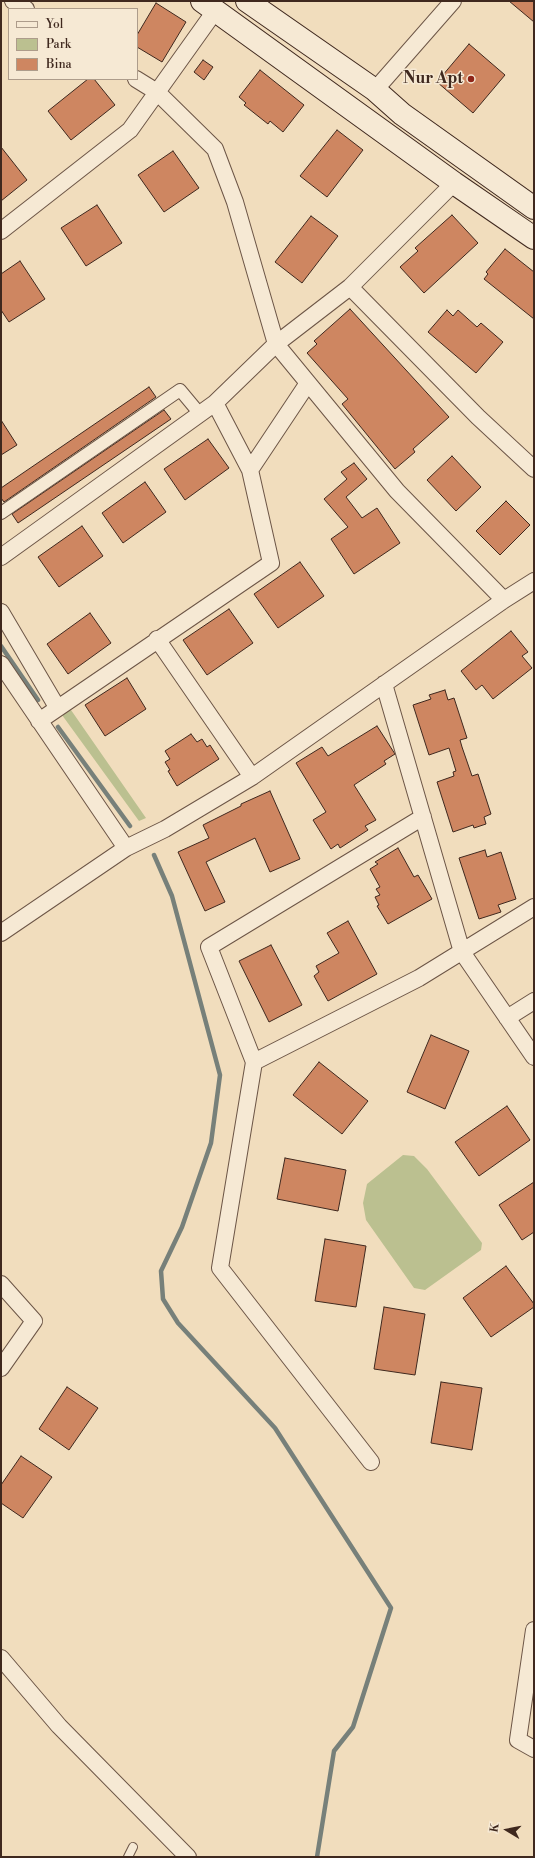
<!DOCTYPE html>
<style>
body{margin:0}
#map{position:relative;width:535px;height:1858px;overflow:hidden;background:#f1ddbd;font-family:"Libre Bodoni",serif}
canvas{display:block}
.frame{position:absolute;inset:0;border:2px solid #3f281e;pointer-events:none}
.legend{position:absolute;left:8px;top:8px;width:130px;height:72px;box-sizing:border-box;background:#f6e9d4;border:1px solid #ad9c8b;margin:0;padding:5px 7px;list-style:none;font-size:12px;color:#3f281e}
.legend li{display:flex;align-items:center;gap:8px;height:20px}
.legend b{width:20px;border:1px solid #ad9c8b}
.north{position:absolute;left:487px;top:1810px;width:40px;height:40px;-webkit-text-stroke:3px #f6e9d4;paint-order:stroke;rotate:280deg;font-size:11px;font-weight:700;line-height:16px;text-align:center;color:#3f281e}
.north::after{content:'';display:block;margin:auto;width:14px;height:18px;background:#3f281e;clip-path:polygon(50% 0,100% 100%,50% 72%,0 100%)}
</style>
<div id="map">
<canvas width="535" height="1858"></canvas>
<div class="frame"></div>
<ul class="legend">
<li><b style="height:5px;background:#f6e9d4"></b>Yol</li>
<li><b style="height:11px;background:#bbc090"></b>Park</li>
<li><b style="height:11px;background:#ce8661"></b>Bina</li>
</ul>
<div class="north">K</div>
</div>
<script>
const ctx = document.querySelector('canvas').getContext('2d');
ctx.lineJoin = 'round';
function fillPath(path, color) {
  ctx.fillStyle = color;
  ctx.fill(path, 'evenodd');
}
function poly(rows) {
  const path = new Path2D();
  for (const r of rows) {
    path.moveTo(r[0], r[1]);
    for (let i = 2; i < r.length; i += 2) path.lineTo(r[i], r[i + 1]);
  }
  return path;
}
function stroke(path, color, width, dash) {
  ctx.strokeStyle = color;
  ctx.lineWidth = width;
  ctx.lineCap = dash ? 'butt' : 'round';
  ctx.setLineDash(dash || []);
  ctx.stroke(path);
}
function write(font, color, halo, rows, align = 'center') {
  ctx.font = font + ' "Libre Bodoni",serif';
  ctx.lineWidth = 3;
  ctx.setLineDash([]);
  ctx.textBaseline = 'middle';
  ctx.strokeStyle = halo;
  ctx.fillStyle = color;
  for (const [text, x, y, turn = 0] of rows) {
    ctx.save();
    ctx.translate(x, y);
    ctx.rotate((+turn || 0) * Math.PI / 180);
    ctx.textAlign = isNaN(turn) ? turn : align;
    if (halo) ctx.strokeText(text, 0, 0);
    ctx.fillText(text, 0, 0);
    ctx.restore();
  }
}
const green = poly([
 [71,710,146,818,139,821,62,715],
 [403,1155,414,1156,427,1169,482,1243,481,1250,425,1290,414,1288,366,1220,363,1203,367,1184]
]);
const stream = poly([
 [1,646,38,700],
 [58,727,130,826],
 [154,855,172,896,220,1075,211,1143,182,1227,161,1271,163,1299,178,1323,275,1428,391,1608,353,1727,334,1751,317,1857]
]);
const building = poly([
 [509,1,534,1,534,22,509,1],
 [156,3,186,22,162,62,137,47,137,35,156,3],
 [469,44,505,75,473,113,437,82,469,44],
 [203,60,213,67,204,80,194,72,203,60],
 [260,70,304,105,283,132,270,121,268,124,244,105,246,103,239,97,260,70],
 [88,79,94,79,115,105,71,140,48,111,88,79],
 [337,130,363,150,327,197,300,176,337,130],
 [1,147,27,180,1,201,1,147],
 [173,151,199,188,164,212,138,175,173,151],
 [97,205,122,243,86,266,61,228,97,205],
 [452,215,478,243,424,293,400,267,418,251,415,248,452,215],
 [311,216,338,236,302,283,275,262,311,216],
 [505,249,534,272,534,319,484,279,488,274,486,272,505,249],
 [20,261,45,299,9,322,1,310,1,274,20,261],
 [350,309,449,417,413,449,415,452,395,469,342,404,348,399,307,353,317,344,314,341,350,309],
 [447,310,453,316,458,310,477,327,481,323,503,342,476,373,428,332,447,310],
 [149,387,156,397,4,502,1,498,1,488,149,387],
 [164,410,171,419,18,523,12,514,164,410],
 [1,420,17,445,1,455,1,420],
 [208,439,229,468,185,500,164,469,208,439],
 [452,456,481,487,456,511,427,480,452,456],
 [354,463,367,479,346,497,362,518,377,508,400,543,354,574,331,539,348,527,324,499,347,479,341,472,354,463],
 [145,482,166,512,123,543,102,513,145,482],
 [506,501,530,525,500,555,476,531,506,501],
 [82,526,103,556,59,587,38,557,82,526],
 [300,562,324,596,278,628,254,594,300,562],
 [229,609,253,643,207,675,183,640,229,609],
 [90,613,111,643,68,674,47,644,90,613],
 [511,631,528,652,522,656,532,668,493,699,482,685,476,690,461,671,511,631],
 [127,678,146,709,105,736,85,705,127,678],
 [445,690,448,700,454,698,467,738,460,740,462,747,472,776,478,774,491,814,484,817,486,824,474,828,473,825,453,832,437,782,454,776,453,772,456,771,449,748,429,755,413,705,431,699,429,695,445,690],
 [377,726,395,754,384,761,386,764,354,785,376,820,365,826,368,830,340,848,338,844,331,849,313,820,326,812,296,763,322,747,328,756,377,726],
 [191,734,197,742,202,739,207,747,210,745,219,759,177,786,168,771,170,770,165,762,170,759,165,751,191,734],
 [270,791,300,859,270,872,255,838,206,862,225,902,205,911,178,852,209,838,203,825,241,806,241,804,270,791],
 [398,848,414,877,418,875,432,899,388,924,377,906,379,905,375,897,380,895,376,889,380,887,370,869,378,864,375,862,398,848],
 [485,850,487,857,501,852,516,899,498,905,501,912,479,919,459,858,485,850],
 [348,921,377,974,328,1001,314,976,319,972,316,966,339,953,327,933,348,921],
 [271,945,302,1005,269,1022,239,961,271,945],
 [431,1035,469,1051,445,1109,407,1092,431,1035],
 [319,1062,368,1101,342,1134,293,1095,319,1062],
 [507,1106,530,1140,479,1176,455,1142,507,1106],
 [285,1158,346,1170,338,1211,277,1199,285,1158],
 [534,1182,534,1232,522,1240,499,1205,534,1182],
 [325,1239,366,1246,356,1307,315,1301,325,1239],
 [506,1266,534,1304,534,1307,491,1337,463,1298,506,1266],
 [384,1307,425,1314,415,1375,374,1369,384,1307],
 [441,1382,482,1388,472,1450,431,1443,441,1382],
 [67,1387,98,1408,69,1450,39,1429,67,1387],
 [21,1456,52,1477,23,1518,1,1503,1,1485,21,1456]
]);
const service = poly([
 [128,1857,133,1847]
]);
const pedestrian = poly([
 [1,513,180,390,200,414]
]);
const minor = poly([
 [13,1,26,9],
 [136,79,157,92,215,149,235,202,276,344,397,491,504,600],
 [375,90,453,1],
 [1,231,130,130,215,11],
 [350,287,478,417,534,469],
 [250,470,308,383],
 [1,557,215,403,276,344,350,287,454,183],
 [1,612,57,707],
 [157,639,252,777],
 [1,664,126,848],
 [384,684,462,952,534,1057],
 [39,721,271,563,250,470,215,403],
 [1,933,126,848,165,829,252,777,504,600,534,581],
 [507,1018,534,1001],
 [254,1062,419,978,534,907],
 [1,1284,34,1321,1,1368],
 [371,1462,220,1268,254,1062,209,947,423,817],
 [534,1630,518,1740,534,1749],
 [1,1658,59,1726,188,1857]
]);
const secondary = poly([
 [202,1,454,183,534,238],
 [247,1,375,90,402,114,534,208]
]);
const markers = [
 [471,79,4,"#8f2418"]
];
const poiNames = [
 ["Nur Apt",463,79]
];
fillPath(green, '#bbc090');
stroke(stream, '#77807a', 4.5);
fillPath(building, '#ce8661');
stroke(building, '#3f281e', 1);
stroke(service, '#6c5546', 10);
stroke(pedestrian, '#6c5546', 14);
stroke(minor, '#6c5546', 18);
stroke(secondary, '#3f281e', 24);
stroke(service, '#f6e9d4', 8);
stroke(pedestrian, '#f6e9d4', 12);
stroke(minor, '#f6e9d4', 16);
stroke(secondary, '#f6e9d4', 22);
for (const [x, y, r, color] of markers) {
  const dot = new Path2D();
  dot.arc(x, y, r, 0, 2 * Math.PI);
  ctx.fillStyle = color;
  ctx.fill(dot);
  stroke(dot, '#f6e9d4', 1.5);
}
write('bold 16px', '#3f281e', '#f6e9d4', poiNames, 'right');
</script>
